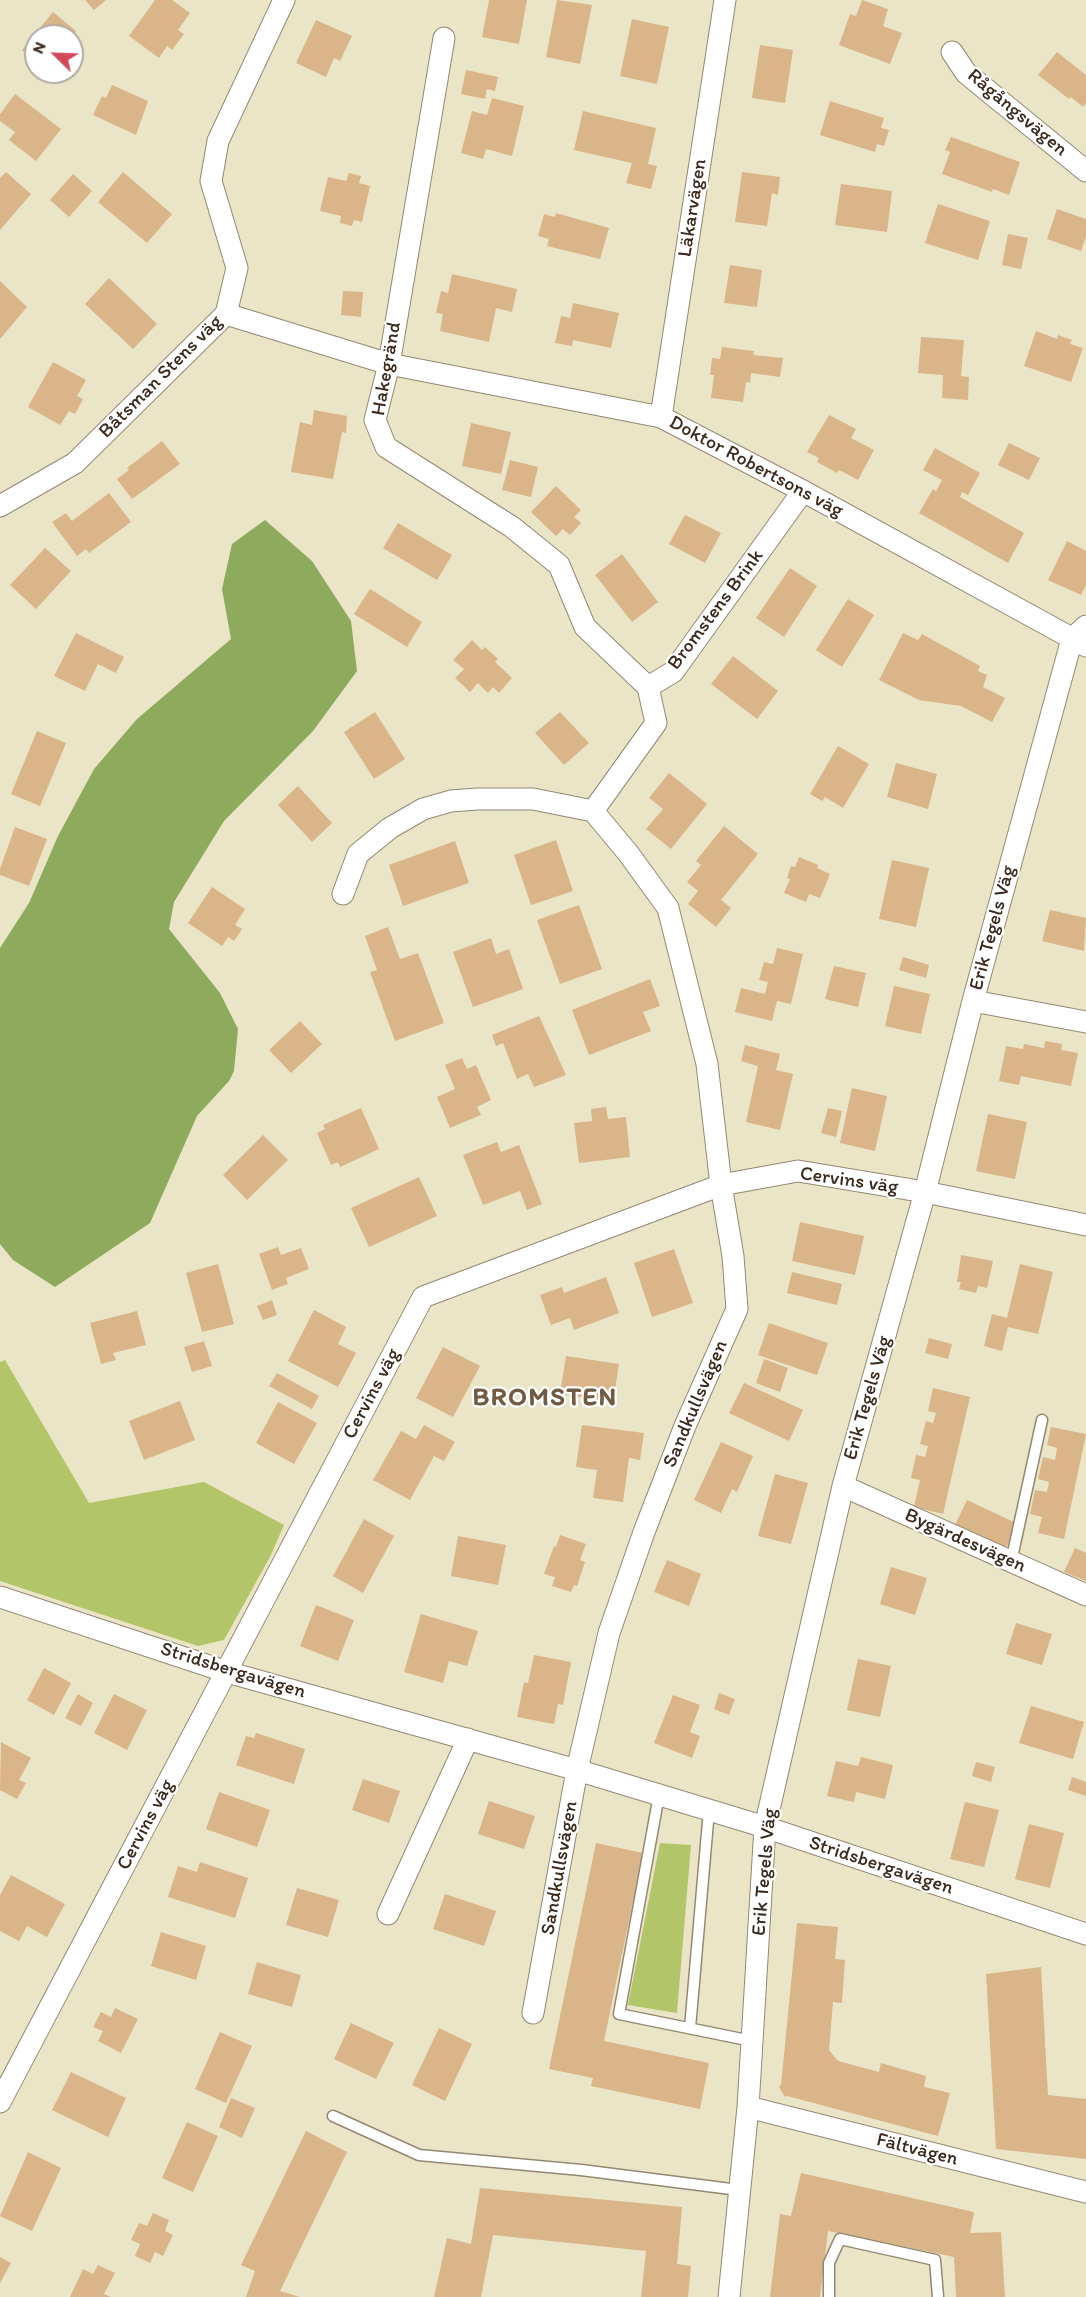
<!DOCTYPE html>
<meta charset="utf-8">
<style>
body{margin:0}
#map{position:relative;width:1086px;height:2297px;overflow:hidden;background:#ebe5c7;font-family:Itim,sans-serif}
canvas{display:block}
.north{position:absolute;left:24px;top:24px;width:60px;height:60px;box-sizing:border-box;background:#fff;border:2px solid #b1aaa5;border-radius:50%;rotate:293deg;font-size:16px;font-weight:700;line-height:24px;text-align:center;color:#3b2a1e}
.north::after{content:'';display:block;margin:auto;width:21px;height:27px;background:#d1495b;clip-path:polygon(50% 0,100% 100%,50% 72%,0 100%)}
</style>
<div id="map">
<canvas width="1086" height="2297"></canvas>
<div class="north">N</div>
</div>
<script>
const ctx = document.querySelector('canvas').getContext('2d');
ctx.lineJoin = 'round';
function fillPath(path, color) {
  ctx.fillStyle = color;
  ctx.fill(path, 'evenodd');
}
function poly(rows) {
  const path = new Path2D();
  for (const r of rows) {
    path.moveTo(r[0], r[1]);
    for (let i = 2; i < r.length; i += 2) path.lineTo(r[i], r[i + 1]);
  }
  return path;
}
function stroke(path, color, width, dash) {
  ctx.strokeStyle = color;
  ctx.lineWidth = width;
  ctx.lineCap = dash ? 'butt' : 'round';
  ctx.setLineDash(dash || []);
  ctx.stroke(path);
}
function write(font, color, halo, rows, align = 'center') {
  ctx.font = font + ' Itim,sans-serif';
  ctx.lineWidth = 4.5;
  ctx.setLineDash([]);
  ctx.textBaseline = 'middle';
  ctx.strokeStyle = halo;
  ctx.fillStyle = color;
  for (const [text, x, y, turn = 0] of rows) {
    ctx.save();
    ctx.translate(x, y);
    ctx.rotate((+turn || 0) * Math.PI / 180);
    ctx.textAlign = isNaN(turn) ? turn : align;
    if (halo) ctx.strokeText(text, 0, 0);
    ctx.fillText(text, 0, 0);
    ctx.restore();
  }
}
const green = poly([
 [5,1360,89,1503,204,1482,284,1525,270,1557,224,1640,198,1646,0,1581,0,1362],
 [660,1843,691,1845,677,2013,628,2005]
]);
const forest = poly([
 [265,520,312,561,351,621,357,671,313,731,224,821,174,902,169,929,220,993,238,1029,234,1071,229,1081,197,1116,150,1223,55,1287,13,1260,0,1244,0,948,29,903,58,836,94,769,137,719,231,639,222,589,232,544]
]);
const building = poly([
 [85,0,106,0,94,10],
 [155,0,172,0,190,13,178,30,184,34,172,50,167,46,159,58,129,36],
 [489,0,527,0,519,44,482,37],
 [557,0,592,5,580,64,546,57],
 [862,0,888,9,883,26,902,33,890,64,839,45,850,14,856,16],
 [53,12,76,31,72,36,36,36,36,62,22,50],
 [632,19,669,27,657,84,620,76],
 [316,20,352,36,340,61,334,58,326,77,296,63],
 [760,45,793,50,785,103,752,98],
 [1057,52,1086,75,1086,103,1083,107,1071,97,1069,99,1038,75],
 [466,70,498,77,495,91,487,89,485,99,461,94],
 [112,85,148,101,136,135,93,115,102,96,106,98],
 [15,94,61,129,36,161,9,140,15,132,0,121,0,114],
 [492,98,524,106,512,156,486,149,483,159,461,153,472,111,487,115],
 [830,101,884,118,881,128,889,130,884,146,877,144,875,152,820,135],
 [583,111,656,128,648,164,657,166,651,189,626,183,632,163,574,150],
 [951,137,1020,162,1009,195,993,189,992,192,942,174,950,152,945,150],
 [6,172,31,194,0,230,0,178],
 [123,172,172,214,147,243,98,202],
 [742,172,780,177,778,195,772,193,767,226,735,222],
 [349,173,361,176,359,183,370,186,362,222,354,220,352,226,340,223,341,216,320,211,328,177,346,181],
 [73,174,92,191,69,217,50,200],
 [841,184,892,191,887,232,835,225],
 [938,204,990,221,978,260,925,243],
 [1057,209,1086,219,1086,236,1081,251,1047,239],
 [556,213,609,228,600,259,547,246,549,239,538,236,544,214,555,217],
 [1008,234,1028,238,1021,269,1002,265],
 [730,265,762,270,757,307,724,303],
 [452,274,517,289,512,312,496,308,489,342,440,331,443,314,436,313,441,291,448,293],
 [109,278,157,324,133,349,85,304],
 [0,281,27,307,0,339],
 [343,291,363,292,361,317,341,315],
 [573,303,619,313,611,348,573,340,572,346,555,343,561,316,570,318],
 [1036,331,1057,339,1058,335,1072,340,1070,344,1083,348,1071,382,1024,366],
 [921,337,964,340,961,376,969,377,968,400,942,398,943,375,918,373],
 [722,347,754,351,753,355,783,358,780,377,751,373,750,383,746,382,743,402,711,398,714,375,710,375,712,358,720,359],
 [53,362,86,380,77,396,83,399,75,414,69,411,60,425,28,407],
 [314,410,347,416,346,433,342,432,333,479,291,472,300,422,312,425],
 [829,415,856,429,851,438,874,450,858,480,839,470,837,473,817,462,819,458,807,452],
 [471,423,511,432,501,474,462,466],
 [162,441,180,464,132,499,117,479,129,470,127,468],
 [1009,443,1040,458,1029,480,998,465],
 [935,448,980,473,968,495,962,492,960,497,1024,533,1008,563,919,513,933,489,936,491,942,480,923,470],
 [510,460,538,467,531,497,502,490],
 [556,486,581,510,574,517,581,523,570,535,563,529,556,536,531,512],
 [109,493,131,522,89,553,86,549,77,556,52,522,66,513,72,521],
 [685,515,721,533,705,563,669,544],
 [398,523,452,555,437,580,383,548],
 [1067,541,1086,551,1086,585,1081,595,1048,580],
 [45,548,71,571,36,609,10,585],
 [622,554,658,602,632,622,595,575],
 [790,568,817,586,784,637,756,618],
 [370,589,422,622,407,647,354,614],
 [848,599,874,615,842,667,816,650],
 [76,633,124,657,116,673,98,664,85,691,54,676],
 [903,633,918,640,922,634,980,666,978,671,987,675,983,687,1005,698,992,722,961,706,919,700,879,680],
 [472,640,482,650,485,647,498,659,495,662,512,678,499,693,493,687,488,693,478,683,470,692,455,678,464,669,453,660],
 [733,656,778,691,757,719,711,684],
 [375,712,405,759,374,779,344,732],
 [560,712,589,743,564,765,535,733],
 [37,731,66,743,40,806,11,794],
 [838,746,869,764,843,808,825,797,822,801,810,794],
 [896,763,937,774,928,809,887,797],
 [669,773,707,804,671,849,646,829,663,809,649,798],
 [298,786,332,823,312,842,278,805],
 [724,826,758,854,721,900,731,908,716,927,688,904,698,891,687,882,701,865,696,861],
 [15,827,47,839,29,886,0,875,0,869],
 [556,840,573,891,531,905,514,855],
 [455,841,469,883,403,906,389,865],
 [799,857,818,865,817,868,830,874,820,898,809,894,806,902,784,893,790,879,787,878,791,866,795,867],
 [892,860,929,868,916,927,879,919],
 [212,887,245,909,235,925,242,929,234,941,228,937,222,946,188,923],
 [579,905,602,969,560,984,537,920],
 [1050,910,1086,918,1084,951,1042,941],
 [388,927,400,959,418,953,444,1023,395,1041,370,972,377,970,365,936],
 [491,938,496,954,509,949,523,989,473,1007,453,952],
 [777,948,803,954,791,1004,777,1001,772,1021,735,1012,741,988,765,994,768,982,759,980,764,962,773,964],
 [903,957,929,965,926,978,899,970],
 [834,966,866,973,858,1007,825,999],
 [650,979,660,1006,643,1012,651,1031,589,1055,572,1010],
 [894,986,930,994,921,1034,885,1026],
 [539,1016,566,1075,534,1087,528,1074,517,1079,503,1043,496,1046,492,1035],
 [300,1021,322,1044,291,1073,269,1050],
 [1045,1041,1062,1044,1061,1050,1078,1053,1071,1086,1021,1076,1019,1085,999,1081,1006,1046,1023,1049,1024,1044,1044,1048],
 [745,1045,780,1054,776,1070,793,1074,780,1130,746,1122,758,1066,741,1061],
 [462,1058,467,1069,476,1065,491,1100,477,1107,481,1115,450,1128,437,1097,455,1089,445,1065],
 [852,1088,887,1096,875,1151,840,1143],
 [606,1107,608,1119,626,1117,630,1157,579,1163,574,1123,592,1121,591,1109],
 [361,1108,379,1149,340,1167,338,1162,331,1165,317,1133,325,1129,323,1125],
 [828,1108,842,1111,836,1137,821,1133],
 [988,1114,1027,1122,1015,1179,976,1171],
 [263,1135,288,1160,247,1200,223,1175],
 [497,1142,501,1152,519,1145,542,1204,527,1210,520,1191,483,1205,463,1155],
 [419,1177,437,1216,369,1247,351,1208],
 [800,1222,864,1236,855,1275,792,1261],
 [278,1247,281,1255,301,1248,309,1269,286,1278,288,1284,272,1290,259,1254],
 [674,1249,693,1303,652,1317,634,1263],
 [961,1255,993,1261,987,1288,978,1286,976,1293,959,1289,961,1282,957,1282],
 [218,1264,234,1324,202,1332,186,1273],
 [1020,1264,1053,1272,1038,1334,1008,1327,1002,1351,984,1346,992,1314,1007,1318],
 [792,1272,842,1284,837,1305,787,1293],
 [606,1277,619,1313,574,1330,570,1318,551,1325,540,1295,562,1287,564,1293],
 [272,1300,277,1315,263,1320,257,1306],
 [314,1310,346,1327,338,1344,356,1353,338,1387,288,1361],
 [137,1311,146,1345,113,1353,116,1360,101,1364,90,1323],
 [769,1323,828,1343,817,1375,758,1355],
 [929,1338,952,1344,948,1359,925,1353],
 [204,1341,212,1366,192,1372,184,1347],
 [443,1347,480,1366,453,1417,416,1398],
 [566,1356,619,1364,613,1402,560,1394],
 [764,1359,788,1368,780,1392,756,1383],
 [277,1373,319,1396,312,1409,269,1386],
 [744,1383,803,1410,789,1441,729,1413],
 [933,1388,970,1397,943,1514,914,1507,920,1480,911,1478,916,1455,925,1457,928,1446,920,1444,926,1421,933,1423,936,1413,928,1411],
 [180,1401,195,1440,144,1460,129,1421],
 [278,1402,317,1423,294,1464,256,1443],
 [424,1425,455,1442,444,1461,434,1456,410,1500,373,1480,401,1431,416,1439],
 [582,1425,644,1433,640,1460,629,1458,623,1502,593,1498,597,1470,576,1467],
 [1051,1427,1086,1434,1064,1539,1038,1533,1042,1517,1030,1514,1035,1490,1047,1492,1049,1482,1038,1479,1043,1457,1055,1460,1057,1448,1047,1445],
 [721,1442,753,1456,737,1492,732,1489,721,1513,694,1500],
 [775,1474,808,1483,791,1544,758,1536],
 [967,1500,1018,1524,1006,1548,955,1525],
 [364,1519,394,1536,363,1593,333,1576],
 [560,1535,586,1544,580,1560,585,1562,577,1586,574,1585,571,1592,552,1586,555,1577,544,1574,554,1546,556,1547],
 [458,1536,506,1545,498,1585,451,1576],
 [1075,1548,1086,1553,1086,1581,1064,1572],
 [667,1560,701,1574,689,1606,654,1592],
 [891,1567,927,1578,915,1615,880,1604],
 [316,1605,354,1620,338,1661,300,1646],
 [421,1614,478,1631,467,1666,449,1661,443,1683,404,1672],
 [1016,1623,1052,1634,1042,1665,1006,1654],
 [534,1655,571,1662,563,1705,558,1704,554,1724,517,1717,524,1682,528,1683],
 [858,1659,891,1666,880,1717,847,1710],
 [44,1668,71,1683,54,1715,27,1700],
 [719,1693,735,1699,729,1715,714,1709],
 [78,1694,93,1703,81,1726,65,1718],
 [114,1694,147,1710,127,1750,94,1733],
 [673,1695,700,1705,690,1732,700,1736,692,1758,654,1743],
 [1031,1706,1084,1722,1073,1759,1019,1743],
 [256,1733,305,1749,294,1784,236,1765,246,1736,254,1738],
 [1,1742,31,1758,19,1780,26,1783,17,1799,0,1790],
 [861,1757,893,1765,885,1799,856,1792,854,1802,827,1796,836,1761,858,1766],
 [976,1762,995,1767,991,1782,972,1776],
 [1072,1777,1086,1782,1086,1796,1068,1790],
 [363,1779,400,1791,389,1823,352,1810],
 [219,1792,270,1810,257,1847,206,1829],
 [489,1801,535,1816,524,1849,478,1834],
 [965,1802,999,1810,984,1867,950,1859],
 [1029,1824,1064,1833,1050,1888,1015,1879],
 [596,1843,643,1853,604,2041,709,2063,700,2109,591,2086,593,2078,549,2069],
 [200,1862,248,1878,235,1918,168,1897,178,1866,197,1872],
 [11,1875,65,1904,47,1937,27,1926,19,1941,0,1931,0,1895],
 [297,1888,339,1900,328,1937,286,1925],
 [445,1894,496,1911,484,1946,433,1929],
 [797,1923,838,1927,835,1959,845,1960,842,2003,833,2002,829,2050,838,2061,879,2072,881,2063,926,2076,924,2087,950,2093,938,2136,787,2096,785,2097,779,2087,781,2085],
 [161,1932,206,1946,196,1980,151,1966],
 [257,1962,301,1975,292,2007,248,1994],
 [1041,1967,1048,2095,1086,2099,1086,2159,996,2149,986,1974],
 [115,2008,138,2019,121,2053,98,2041,103,2031,93,2027,101,2012,111,2017],
 [351,2023,394,2043,376,2079,334,2059],
 [439,2028,472,2044,445,2101,412,2085],
 [220,2032,252,2046,226,2103,195,2089],
 [71,2072,126,2098,108,2137,52,2110],
 [231,2098,255,2108,242,2138,219,2127],
 [187,2122,218,2136,193,2192,162,2178],
 [306,2131,347,2152,280,2291,300,2297,246,2297,255,2271,241,2265],
 [28,2152,61,2168,32,2231,0,2216],
 [801,2173,974,2212,970,2233,1001,2232,1005,2297,956,2297,954,2257,828,2231,820,2297,770,2297,780,2214,791,2216],
 [480,2188,682,2207,677,2264,691,2266,688,2297,641,2297,646,2251,493,2235,481,2297,434,2297,447,2238,471,2244],
 [153,2213,169,2220,165,2231,173,2235,163,2256,155,2252,150,2263,135,2256,140,2244,131,2240,139,2223,147,2226],
 [0,2257,11,2263,0,2283],
 [98,2265,115,2273,104,2294,111,2297,70,2297,83,2269,93,2274]
]);
const lane = poly([
 [1011,1562,1042,1420],
 [659,1795,619,2014,752,2041],
 [690,2028,709,1810],
 [333,2116,419,2155,581,2170,739,2190],
 [829,2297,829,2263,840,2239,935,2260,938,2297]
]);
const street = poly([
 [444,38,389,364,375,420,386,447,512,527,559,565,585,627,648,687],
 [952,52,966,73,1086,171],
 [226,314,389,364,661,417,803,491,1086,646],
 [661,417,725,0],
 [0,506,75,463,226,314,237,268,211,181,218,141,284,0],
 [343,894,358,854,390,828,423,809,451,801,477,799,533,799,593,811,656,723,648,687,673,672,803,491],
 [973,1001,1086,1022],
 [843,1486,1086,1595],
 [0,1597,227,1672,577,1770,765,1827,1086,1934],
 [388,1914,468,1739],
 [533,2013,577,1770,609,1633,644,1532,685,1426,737,1309,733,1256,721,1185,707,1064,668,908,628,853,593,811],
 [0,2102,423,1297,721,1185,798,1171,925,1192,1086,1225],
 [748,2107,1086,2192],
 [729,2297,748,2107,765,1827,843,1486,925,1192,973,1001,1072,639,1086,626]
]);
const streetNames = [
 ["Rågångsvägen",1017,113,40],
 ["Läkarvägen",693,208,-81],
 ["Hakegränd",387,369,-80],
 ["Båtsman Stens väg",161,377,-45],
 ["Doktor Robertsons väg",756,467,28],
 ["Bromstens Brink",716,610,-53],
 ["Erik Tegels Väg",993,928,-75],
 ["Cervins väg",849,1181,8],
 ["Cervins väg",372,1394,-62],
 ["Erik Tegels Väg",868,1398,-74],
 ["Sandkullsvägen",696,1404,-67],
 ["Bygärdesvägen",965,1541,24],
 ["Stridsbergavägen",233,1671,17],
 ["Cervins väg",146,1825,-62],
 ["Stridsbergavägen",881,1866,18],
 ["Sandkullsvägen",560,1868,-80],
 ["Erik Tegels Väg",765,1872,-85],
 ["Fältvägen",917,2150,14]
];
const districtNames = [
 ["BROMSTEN",545,1398]
];
fillPath(green, '#b2c569');
fillPath(forest, '#8daa5d');
fillPath(building, '#d9b589');
stroke(lane, '#938872', 13);
stroke(street, '#938872', 23);
stroke(lane, '#fff', 10);
stroke(street, '#fff', 21);
write('20px', '#3b2a1e', '#fff', streetNames);
ctx.letterSpacing = '1.5px';
write('bold 26px', '#725b43', '#fff', districtNames);
ctx.letterSpacing = '0px';
</script>
